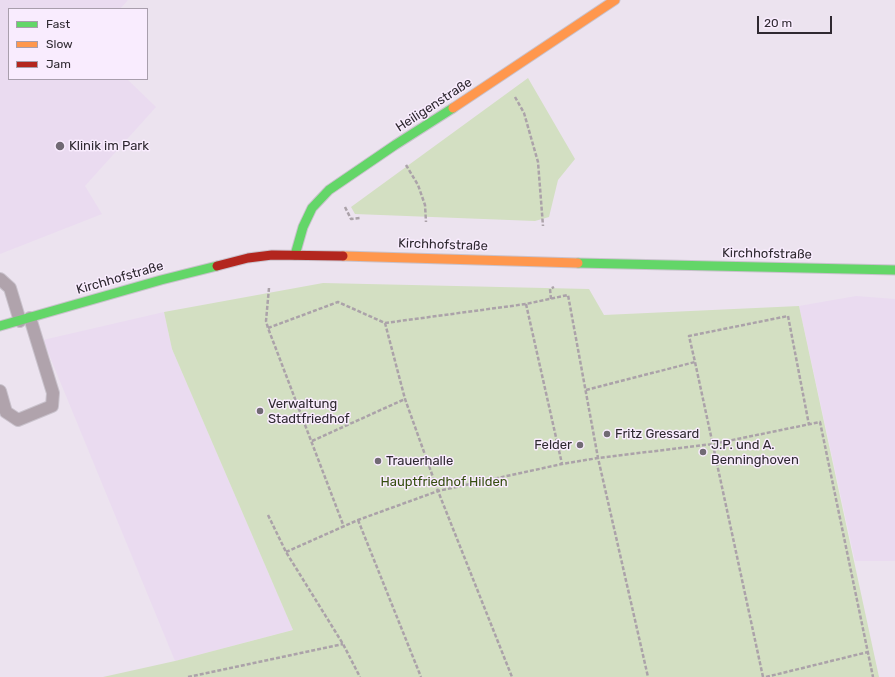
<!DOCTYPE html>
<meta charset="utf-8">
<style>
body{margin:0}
#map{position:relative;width:895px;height:677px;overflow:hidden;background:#ece3ef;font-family:Rubik,sans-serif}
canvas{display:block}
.legend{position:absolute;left:8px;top:8px;width:140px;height:72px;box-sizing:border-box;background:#f9ecfe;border:1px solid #a89eac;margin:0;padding:5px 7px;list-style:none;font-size:12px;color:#2f2931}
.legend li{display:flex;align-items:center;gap:8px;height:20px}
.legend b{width:20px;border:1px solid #a89eac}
.scale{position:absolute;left:757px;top:16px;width:75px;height:18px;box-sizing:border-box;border:2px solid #2f2931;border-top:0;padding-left:5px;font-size:12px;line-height:14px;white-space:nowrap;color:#2f2931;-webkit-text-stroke:3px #f9ecfe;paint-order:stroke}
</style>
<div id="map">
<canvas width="895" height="677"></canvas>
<ul class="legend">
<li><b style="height:5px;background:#63d668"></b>Fast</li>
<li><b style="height:5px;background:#ff974d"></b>Slow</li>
<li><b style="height:5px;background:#b3261e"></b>Jam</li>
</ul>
<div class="scale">20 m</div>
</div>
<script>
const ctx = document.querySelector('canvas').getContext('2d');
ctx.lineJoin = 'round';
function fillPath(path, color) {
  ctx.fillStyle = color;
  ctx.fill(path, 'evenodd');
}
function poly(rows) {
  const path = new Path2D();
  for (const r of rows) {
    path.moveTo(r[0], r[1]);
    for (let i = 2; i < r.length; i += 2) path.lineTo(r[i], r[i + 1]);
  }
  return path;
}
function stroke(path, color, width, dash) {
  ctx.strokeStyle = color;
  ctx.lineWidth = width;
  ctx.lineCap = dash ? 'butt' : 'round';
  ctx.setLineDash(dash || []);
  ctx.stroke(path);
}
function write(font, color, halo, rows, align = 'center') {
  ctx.font = font + ' Rubik,sans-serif';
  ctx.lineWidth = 3;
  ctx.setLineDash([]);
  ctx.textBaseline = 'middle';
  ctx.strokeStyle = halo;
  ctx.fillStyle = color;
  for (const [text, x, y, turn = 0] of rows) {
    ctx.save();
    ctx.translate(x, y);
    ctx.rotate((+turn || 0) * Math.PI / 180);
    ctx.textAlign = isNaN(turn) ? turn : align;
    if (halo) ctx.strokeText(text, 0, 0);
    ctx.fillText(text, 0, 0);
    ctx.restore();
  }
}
const built = poly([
 [0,0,128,0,120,9,9,9,9,79,127,79,156,107,85,186,102,214,0,254],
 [856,296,895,299,895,561,855,561,799,306],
 [164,312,172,349,293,630,175,661,43,340]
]);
const green = poly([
 [528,78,575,159,558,180,549,217,535,221,355,214,351,207],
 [323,283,589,289,604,315,799,306,879,677,103,677,175,661,293,630,172,349,164,312]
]);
const path = poly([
 [515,97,524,113,538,162,543,226],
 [406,165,418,185,425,205,426,222],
 [345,207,351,219,360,218],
 [269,288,266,321,268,328,344,527],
 [551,299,550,289,554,287],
 [526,304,562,464],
 [385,323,526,304,568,295,598,458,648,677],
 [268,328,338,302,385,323,405,399,438,491,512,677],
 [586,390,695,362],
 [312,441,405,399],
 [268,515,286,552,343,644,360,677],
 [358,520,421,677],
 [286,552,358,520,438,491,562,464,598,458,713,444,820,422,873,677],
 [188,677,343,644],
 [763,677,695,362,689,336,788,316,809,425],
 [766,677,868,652]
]);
const lane = poly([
 [0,279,10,288,20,321],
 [0,391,6,412,18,420,52,406,53,393,30,318]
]);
const fast = poly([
 [295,255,303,227,312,208,329,190,395,145,453,108],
 [578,263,895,270],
 [0,326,161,280,217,266]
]);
const slow = poly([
 [453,108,615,0],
 [343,256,578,263]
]);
const jam = poly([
 [217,266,248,258,272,255,343,256]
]);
const markers = [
 [60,146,5,"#716a74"],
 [260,411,4,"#716a74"],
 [607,434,4,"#716a74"],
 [580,445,4,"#716a74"],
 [703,452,4,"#716a74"],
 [378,461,4,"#716a74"]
];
const streetNames = [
 ["Heiligenstraße",434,105,-33],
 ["Kirchhofstraße",443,245,2],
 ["Kirchhofstraße",767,254,1],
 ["Kirchhofstraße",120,278,-16]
];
const poiNames = [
 ["Klinik im Park",69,146],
 ["Verwaltung",268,404],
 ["Stadtfriedhof",268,419],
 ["Fritz Gressard",615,434],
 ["Felder",572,445,"right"],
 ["J.P. und A.",711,445],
 ["Benninghoven",711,460],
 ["Trauerhalle",386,461]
];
const parkNames = [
 ["Hauptfriedhof Hilden",444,482]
];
fillPath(built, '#eadbf0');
fillPath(green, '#d3dfc2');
stroke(lane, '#c9c2cc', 14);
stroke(fast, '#c9c2cc', 11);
stroke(slow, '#c9c2cc', 11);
stroke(jam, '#c9c2cc', 11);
stroke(path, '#aba2a9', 2.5, [4, 2]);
stroke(lane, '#b0a3ac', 12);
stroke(fast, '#63d668', 9);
stroke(slow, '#ff974d', 9);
stroke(jam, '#b3261e', 9);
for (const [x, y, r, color] of markers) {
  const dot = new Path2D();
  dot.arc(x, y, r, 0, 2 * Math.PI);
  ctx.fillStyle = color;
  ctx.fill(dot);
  stroke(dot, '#f9ecfe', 1.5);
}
write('13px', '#2f2931', '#f9ecfe', streetNames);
write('13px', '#2f2931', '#f9ecfe', poiNames, 'left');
write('13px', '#364e10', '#f9ecfe', parkNames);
</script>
